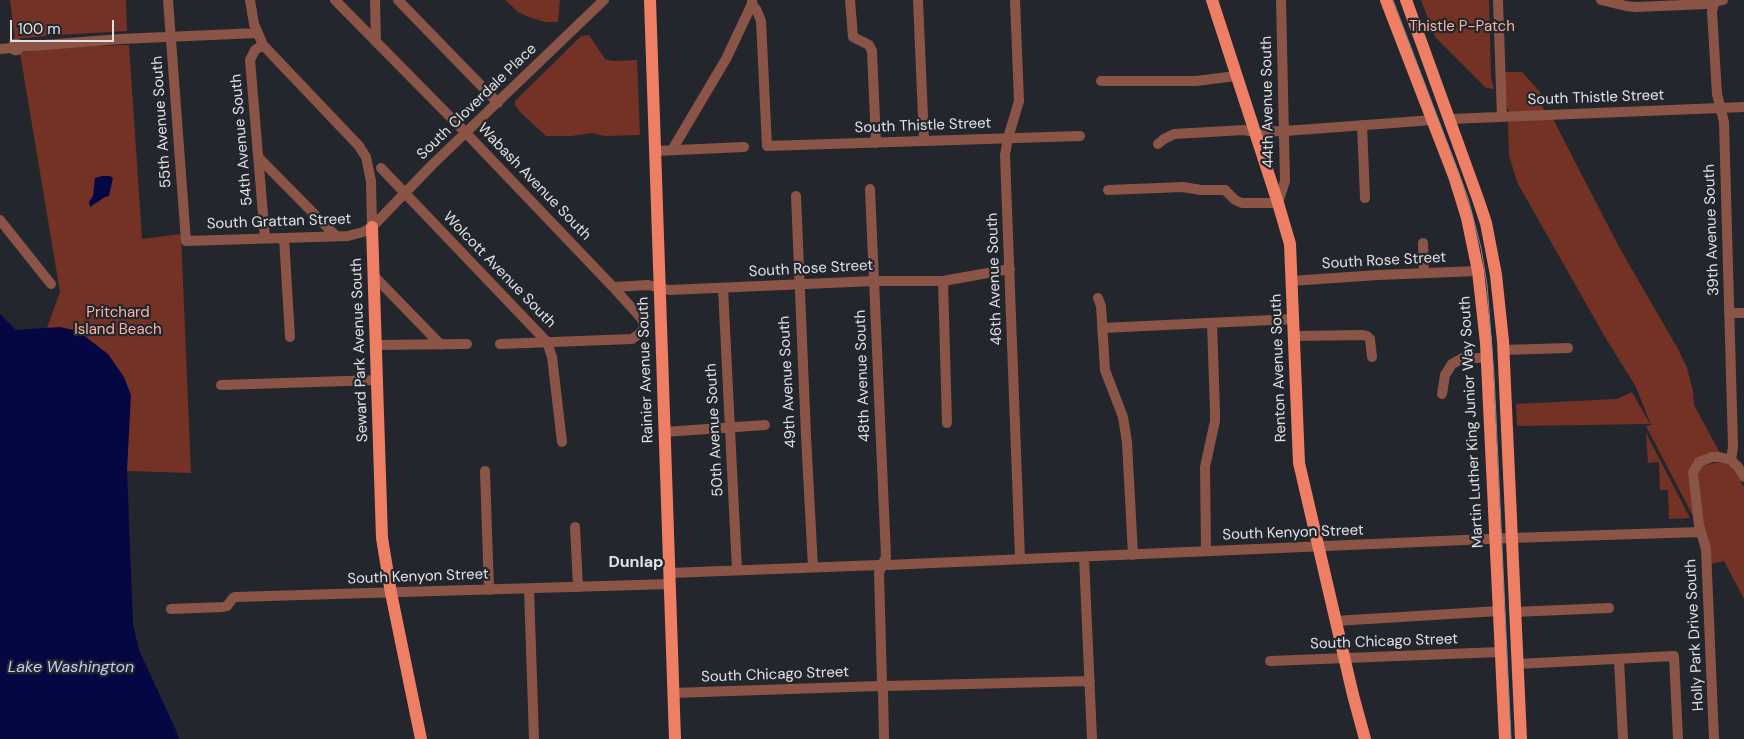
<!DOCTYPE html>
<style>
body{margin:0}
#map{position:relative;width:1744px;height:739px;overflow:hidden;background:#23262c;font-family:"DM Sans",sans-serif}
canvas{display:block}
.scale{position:absolute;left:10px;top:20px;width:104px;height:22px;box-sizing:border-box;border:2px solid #dfe1e5;border-top:0;padding-left:6px;font-size:15px;line-height:18px;white-space:nowrap;color:#dfe1e5;-webkit-text-stroke:4px #23262c;paint-order:stroke}
</style>
<div id="map">
<canvas width="1744" height="739"></canvas>
<div class="scale">100 m</div>
</div>
<script>
const ctx = document.querySelector('canvas').getContext('2d');
ctx.lineJoin = 'round';
function fillPath(path, color) {
  ctx.fillStyle = color;
  ctx.fill(path, 'evenodd');
}
function poly(rows) {
  const path = new Path2D();
  for (const r of rows) {
    if (r.length === 3) {
      path.moveTo(r[0] + r[2], r[1]);
      path.arc(r[0], r[1], r[2], 0, 2 * Math.PI);
      continue;
    }
    path.moveTo(r[0], r[1]);
    for (let i = 2; i < r.length; i += 2) path.lineTo(r[i], r[i + 1]);
  }
  return path;
}
function stroke(path, color, width, dash) {
  ctx.strokeStyle = color;
  ctx.lineWidth = width;
  ctx.lineCap = dash ? 'butt' : 'round';
  ctx.setLineDash(dash || []);
  ctx.stroke(path);
}
function write(font, color, halo, rows, align = 'center') {
  ctx.font = font + ' "DM Sans",sans-serif';
  ctx.lineWidth = 4.5;
  ctx.setLineDash([]);
  ctx.textBaseline = 'middle';
  ctx.strokeStyle = halo;
  ctx.fillStyle = color;
  for (const [text, x, y, turn = 0] of rows) {
    ctx.save();
    ctx.translate(x, y);
    ctx.rotate((+turn || 0) * Math.PI / 180);
    ctx.textAlign = isNaN(turn) ? turn : align;
    if (halo) ctx.strokeText(text, 0, 0);
    ctx.fillText(text, 0, 0);
    ctx.restore();
  }
}
const green = poly([
 [10,0,126,0,127,31,57,35,15,39],
 [505,0,560,0,558,22,545,22,531,18,518,12],
 [1421,0,1489,0,1491,78,1494,89,1486,88,1435,37],
 [589,35,605,59,613,61,637,60,640,135,604,136,592,133,571,136,546,136,519,111,515,105,515,101,581,36],
 [129,45,142,239,181,234,191,473,127,471,47,328,60,292,20,53,58,47],
 [1504,72,1522,72,1540,92,1544,112,1510,113,1505,104],
 [1553,119,1619,247,1678,349,1687,368,1693,391,1694,405,1720,453,1705,454,1694,460,1688,475,1694,518,1646,426,1651,425,1636,387,1605,337,1518,184,1509,156,1508,121],
 [1632,392,1650,424,1517,426,1516,404,1617,399],
 [1646,433,1690,518,1669,519,1668,490,1660,490,1659,462,1648,463],
 [1718,462,1731,465,1744,487,1744,599,1724,561,1711,564,1700,510,1698,478,1700,467]
]);
const water = poly([
 [102,176,110,176,113,178,109,196,105,197,90,207,89,202,93,196,95,178],
 [0,314,16,330,60,327,78,331,108,354,124,377,131,395,127,471,133,625,139,650,175,728,179,739,0,739]
]);
const minor = poly([
 [168,0,186,241,348,236,363,232,372,227,433,164,604,0],
 [250,0,254,24,263,45,359,146,366,157,371,181,372,227],
 [335,0,466,133,613,287,641,318,644,324,643,330,639,334,632,339,500,344],
 [375,0,376,42],
 [398,0,498,103],
 [752,0,752,4,757,11,761,21,767,146,1080,136],
 [850,0,853,37,869,45,872,51,876,143],
 [918,0,924,141],
 [1015,0,1019,101,1008,138,1005,155,1020,559],
 [1498,0,1502,117],
 [1601,0,1626,6,1636,7,1706,4,1723,0],
 [1715,0,1712,12,1717,94,1724,122,1733,447,1731,460],
 [16,47,3.5],
 [263,45,255,50,250,60,265,238],
 [19,47,120,39,257,33],
 [0,49,12,48],
 [1101,81,1196,81,1236,76],
 [1450,119,1744,107],
 [1362,125,1365,198],
 [1158,144,1164,139,1174,134,1244,130,1255,132,1285,131,1433,120],
 [672,150,726,59,752,4],
 [655,151,744,147],
 [258,157,336,236],
 [381,168,547,342,552,357,562,442],
 [870,189,886,557,884,561],
 [1108,190,1183,187,1201,190,1225,190,1235,200,1242,203,1278,203,1285,181,1281,0],
 [796,196,806,436,813,567],
 [0,220,51,284],
 [284,238,290,337],
 [1423,243,1424,273],
 [374,276,441,345],
 [943,281,947,423],
 [1291,281,1378,275,1478,271],
 [613,287,648,285,669,290,874,281,943,281,1010,269],
 [723,288,737,570],
 [1098,298,1101,306,1105,370,1123,417,1127,442,1133,555],
 [1729,313,1744,313],
 [1102,328,1293,319],
 [1294,336,1363,335,1367,336,1370,339,1372,357],
 [376,345,467,344],
 [1503,350,1568,348],
 [221,385,378,380],
 [1442,394,1445,375,1452,364,1463,358,1487,358],
 [664,432,765,425],
 [485,471,489,590],
 [575,527,578,587],
 [1206,551,1205,467,1215,421,1215,411,1212,323],
 [1084,557,1092,739],
 [887,565,1511,538,1700,532],
 [881,568,879,573,882,683],
 [670,573,879,565],
 [529,589,534,739],
 [171,609,223,607,227,606,233,598,235,597,670,584],
 [1514,612,1609,608],
 [1335,621,1499,611],
 [1619,659,1623,739],
 [1270,661,1500,652],
 [1517,664,1674,656,1678,739],
 [886,686,1090,681],
 [883,691,884,739],
 [673,693,879,686],
 [1714,739,1706,549,1699,525,1693,473,1699,462,1712,457,1719,457,1731,460,1738,467,1744,477]
]);
const major = poly([
 [650,0,675,739],
 [1212,0,1278,203,1290,244,1299,463,1353,695,1365,739],
 [1386,0,1454,176,1467,218,1478,271,1486,343,1505,739],
 [1406,0,1478,199,1486,223,1496,275,1503,341,1521,739],
 [372,227,382,538,391,593,421,739]
]);
const tram = poly([
 [1393,0,1468,198,1481,248,1487,285,1494,375,1511,739]
]);
const parkNames = [
 ["Thistle P-Patch",1462,27],
 ["Pritchard",118,313],
 ["Island Beach",118,330]
];
const streetNames = [
 ["South Thistle Street",1596,98,-2],
 ["South Cloverdale Place",477,102,-44],
 ["44th Avenue South",1268,102,-91],
 ["55th Avenue South",162,122,-94],
 ["South Thistle Street",923,126,-2],
 ["54th Avenue South",242,140,-95],
 ["Wabash Avenue South",534,182,46],
 ["South Grattan Street",279,222,-2],
 ["39th Avenue South",1712,230,-92],
 ["South Rose Street",1384,261,-3],
 ["South Rose Street",811,269,-3],
 ["Wolcott Avenue South",499,270,46],
 ["46th Avenue South",995,279,-92],
 ["Seward Park Avenue South",360,350,-92],
 ["Renton Avenue South",1279,368,-92],
 ["Rainier Avenue South",646,370,-92],
 ["48th Avenue South",863,376,-92],
 ["49th Avenue South",788,382,-93],
 ["Martin Luther King Junior Way South",1472,422,-93],
 ["50th Avenue South",715,430,-93],
 ["South Kenyon Street",1293,533,-2],
 ["South Kenyon Street",418,577,-2],
 ["Holly Park Drive South",1695,635,-93],
 ["South Chicago Street",1384,642,-2],
 ["South Chicago Street",775,675,-2]
];
const neighbourhoodNames = [
 ["Dunlap",636,563]
];
const waterNames = [
 ["Lake Washington",71,668]
];
fillPath(green, '#733224');
fillPath(water, '#050742');
stroke(minor, '#8a5447', 10);
stroke(major, '#ee7f65', 12);
stroke(tram, '#86888d', 1);
write('15px', '#f6b3a3', '#23262c', parkNames);
write('15px', '#dfe1e5', '#23262c', streetNames);
write('bold 16px', '#dfe1e5', '#23262c', neighbourhoodNames);
write('italic 16px', '#c0cff4', '#23262c', waterNames);
</script>
